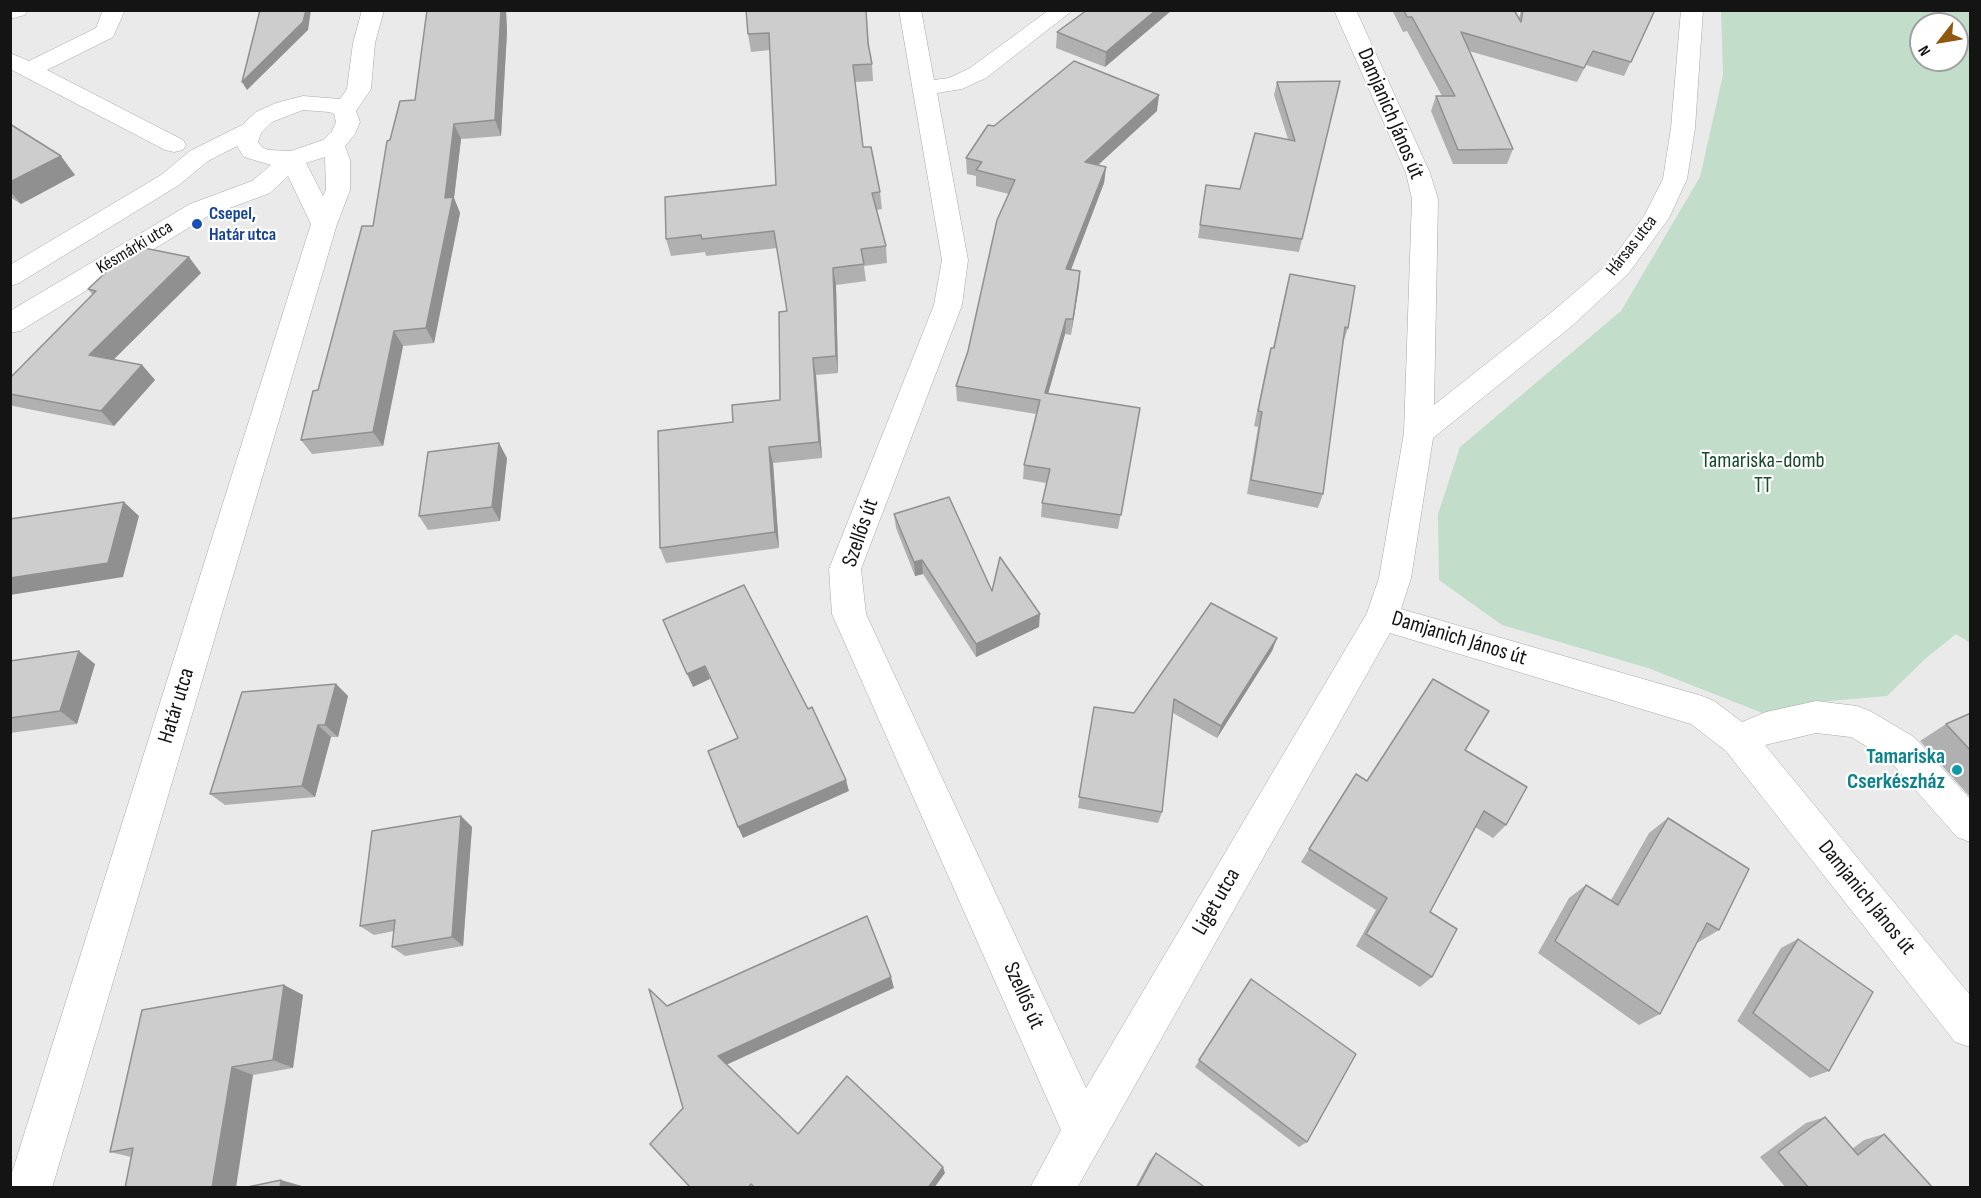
<!DOCTYPE html>
<meta charset="utf-8">
<style>
body{margin:0}
#map{position:relative;width:1981px;height:1198px;overflow:hidden;background:#eaeaeb;font-family:"Sofia Sans Condensed",sans-serif}
canvas{display:block}
.frame{position:absolute;inset:0;border:12px solid #141414;pointer-events:none}
.north{position:absolute;left:1909px;top:12px;width:60px;height:60px;box-sizing:border-box;background:#fff;border:2px solid #a1a1a1;border-radius:50%;rotate:239deg;font-size:16px;font-weight:700;line-height:24px;text-align:center;color:#141414}
.north::after{content:'';display:block;margin:auto;width:21px;height:27px;background:#905910;clip-path:polygon(50% 0,100% 100%,50% 72%,0 100%)}
</style>
<div id="map">
<canvas width="1981" height="1198"></canvas>
<div class="frame"></div>
<div class="north">N</div>
</div>
<script>
const ctx = document.querySelector('canvas').getContext('2d');
ctx.lineJoin = 'round';
function fillPath(path, color) {
  ctx.fillStyle = color;
  ctx.fill(path, 'evenodd');
}
function poly(rows) {
  const path = new Path2D();
  for (const r of rows) {
    path.moveTo(r[0], r[1]);
    for (let i = 2; i < r.length; i += 2) path.lineTo(r[i], r[i + 1]);
  }
  return path;
}
function stroke(path, color, width, dash) {
  ctx.strokeStyle = color;
  ctx.lineWidth = width;
  ctx.lineCap = dash ? 'butt' : 'round';
  ctx.setLineDash(dash || []);
  ctx.stroke(path);
}
function write(font, color, halo, rows, align = 'center') {
  ctx.font = font + ' "Sofia Sans Condensed",sans-serif';
  ctx.lineWidth = 4.5;
  ctx.setLineDash([]);
  ctx.textBaseline = 'middle';
  ctx.strokeStyle = halo;
  ctx.fillStyle = color;
  for (const [text, x, y, turn = 0] of rows) {
    ctx.save();
    ctx.translate(x, y);
    ctx.rotate((+turn || 0) * Math.PI / 180);
    ctx.textAlign = isNaN(turn) ? turn : align;
    if (halo) ctx.strokeText(text, 0, 0);
    ctx.fillText(text, 0, 0);
    ctx.restore();
  }
}
const green = poly([
 [1721,11,1970,11,1970,643,1956,634,1925,659,1887,696,1807,703,1770,716,1648,668,1502,625,1439,580,1438,514,1460,447,1621,311,1700,177,1723,75],
 [1921,24,1957,24,1957,60,1921,60]
]);
const minor = poly([
 [10,10,27,10,25,15,10,19,10,10],
 [103,10,125,10,113,37,47,70,183,140,186,145,183,150,174,152,165,150,10,69,10,53,29,61,96,28,103,10],
 [362,10,384,10,375,43,371,89,356,111,360,122,355,134,345,146,350,160,350,190,337,224,52,1188,10,1188,10,1179,311,224,288,176,270,193,208,216,20,331,10,333,10,311,190,204,252,181,271,165,244,157,237,146,208,161,179,185,19,283,10,286,10,265,161,175,190,151,242,125,256,112,276,103,303,96,340,99,347,89,353,43,362,10],
 [303,110,329,112,334,114,336,122,332,131,323,140,291,151,268,150,262,147,258,142,261,133,272,122,303,110],
 [325,157,326,190,323,196,306,163,325,157],
 [899,10,921,10,934,80,949,78,970,68,1049,10,1073,10,986,78,962,89,937,93,968,260,962,305,861,569,866,614,1086,1088,1367,613,1379,578,1404,433,1412,199,1406,173,1334,10,1356,10,1430,173,1438,199,1434,405,1553,311,1610,262,1644,216,1663,179,1671,128,1681,10,1703,10,1695,128,1687,179,1669,218,1628,274,1573,325,1433,438,1411,578,1401,609,1702,696,1714,701,1742,722,1766,712,1816,701,1857,706,1870,711,1914,737,1970,799,1970,842,1957,837,1888,759,1851,737,1816,733,1765,745,1970,995,1970,1047,1955,1042,1726,751,1691,724,1390,633,1077,1188,1030,1188,1061,1130,832,614,829,569,934,305,942,260,899,10]
]);
const wall = poly([
 [425,10,506,10,507,32,501,136,461,139,454,198,460,213,434,343,403,346,383,446,312,454,301,440,373,226,390,140,415,100,427,14],
 [866,10,869,47,872,64,873,81,855,82,863,147,880,192,882,209,877,210,886,246,887,263,864,266,866,281,836,285,838,373,816,375,822,458,773,463,779,548,666,563,660,548,733,422,780,400,787,311,777,248,706,256,705,252,671,256,666,239,776,185,770,50,751,52,748,34],
 [1087,10,1172,10,1105,67,1056,48,1057,32],
 [1392,10,1514,10,1519,19,1521,10,1655,10,1624,76,1586,65,1577,82,1469,51,1513,149,1507,164,1453,164,1431,111,1436,96,1442,96,1407,31,1403,32],
 [1340,81,1299,252,1198,238,1204,198,1240,189,1288,139,1274,95,1277,82],
 [1157,111,1097,165,1106,167,1104,183,1071,270,1080,271,1079,286,1071,335,1065,334,1048,394,1140,408,1118,529,1041,517,1042,503,1046,483,1023,479,1024,465,1036,414,957,401,956,386,968,351,1009,194,976,186,976,176,967,174,966,158,994,126],
 [10,124,75,175,21,204,10,197],
 [201,273,113,360,142,365,155,380,114,426,13,406,10,404,10,378,93,295,88,289],
 [1290,274,1348,328,1343,343,1323,494,1318,508,1247,494,1258,427,1254,426,1267,363,1271,348,1273,348,1286,289],
 [507,458,500,521,428,530,419,516],
 [894,514,992,591,1039,627,976,657,923,574,915,576,896,528],
 [1277,638,1272,651,1217,738,1173,713,1162,812,1158,823,1078,808,1094,707,1134,713],
 [10,661,95,664,77,724,10,733],
 [336,684,348,696,338,737,331,737,315,797,225,805,210,794],
 [1971,713,1971,798,1920,741,1946,724],
 [1465,750,1506,825,1493,838,1475,827,1430,912,1432,977,1420,987,1356,946,1376,910,1301,862,1356,774,1367,781],
 [461,816,472,827,463,946,405,956,392,947,394,931,374,935,360,926],
 [1668,818,1719,930,1697,943,1696,943,1660,1014,1639,1025,1538,953,1569,898,1586,885,1611,900,1649,833],
 [1798,939,1829,1071,1810,1078,1737,1021,1781,948],
 [1251,979,1307,1142,1299,1147,1195,1067],
 [284,985,303,995,293,1068,253,1075,131,1157,110,1152],
 [1825,1117,1852,1149,1864,1140,1884,1134,1933,1188,1786,1188,1760,1157,1806,1123],
 [1156,1153,1206,1188,1135,1188,1150,1160]
]);
const shadedWall = poly([
 [306,10,311,10,308,30,247,90,242,82],
 [501,10,506,10,507,32,501,136,495,120],
 [1156,10,1172,10,1105,67,1106,52],
 [1159,95,1157,111,1084,178,1085,162],
 [454,124,461,139,454,198,460,213,434,343,426,328],
 [61,156,75,175,21,204,10,191,10,182],
 [1106,167,1104,183,1065,285,1066,269],
 [189,257,201,273,103,370,89,355],
 [833,268,836,285,838,373,836,356],
 [1080,271,1079,286,1071,335,1073,319],
 [1066,319,1065,334,1044,408,1045,393],
 [394,331,403,346,383,446,373,432],
 [813,358,816,375,822,458,819,442],
 [142,365,155,380,114,426,101,411],
 [499,443,507,458,500,521,492,507],
 [769,447,773,463,779,548,775,532],
 [124,502,139,516,123,577,10,595,10,578],
 [922,560,923,574,915,576,914,562],
 [1040,614,1039,627,976,657,976,644],
 [1277,638,1272,651,1217,738,1221,726],
 [79,651,95,664,77,724,60,711],
 [705,666,710,679,693,687,687,674],
 [336,684,348,696,338,737,325,725],
 [318,725,331,737,315,797,302,786],
 [846,780,849,791,743,838,738,827],
 [461,816,472,827,463,946,452,937],
 [891,977,894,988,726,1065,718,1056],
 [284,985,303,995,293,1068,273,1060],
 [232,1067,253,1075,236,1188,212,1188],
 [943,1167,945,1173,934,1188,928,1188],
 [281,1180,302,1186,302,1188,280,1188]
]);
const building = poly([
 [260,10,306,10,303,22,242,82,260,10],
 [427,10,501,10,495,120,454,124,445,198,453,197,426,328,394,331,373,432,301,440,313,391,318,390,362,226,373,226,387,141,390,140,400,101,415,100,427,10],
 [746,10,866,10,868,43,872,64,853,65,863,147,871,147,880,192,872,193,886,246,861,249,864,264,833,268,836,356,813,358,819,442,769,447,775,532,660,548,658,431,733,422,732,405,780,400,779,312,787,311,774,231,702,239,701,235,666,239,665,197,776,185,769,33,748,34,746,10],
 [1087,10,1156,10,1106,52,1057,32,1087,10],
 [1404,10,1514,10,1521,22,1523,10,1655,10,1631,62,1593,51,1584,68,1461,32,1513,149,1458,150,1436,96,1455,96,1412,17,1407,17,1404,10],
 [1074,61,1159,95,1085,162,1106,167,1066,269,1080,271,1073,319,1066,319,1045,393,1140,408,1121,515,1042,503,1050,469,1024,465,1040,400,956,386,968,351,997,220,1015,180,976,170,982,162,966,158,988,125,994,126,1074,61],
 [1340,81,1302,239,1200,225,1206,185,1240,189,1255,133,1295,141,1277,82,1340,81],
 [10,124,61,156,10,182,10,124],
 [134,246,189,257,89,355,142,365,101,411,10,394,10,378,96,291,88,289,134,246],
 [1290,274,1355,286,1348,328,1345,327,1323,494,1251,480,1262,412,1258,411,1271,348,1274,348,1290,274],
 [499,443,492,507,419,516,428,452,499,443],
 [949,497,992,591,1000,557,1040,614,976,644,922,560,914,562,894,514,949,497],
 [124,502,108,563,10,578,10,519,124,502],
 [744,585,808,709,812,707,846,780,738,827,708,751,738,738,705,666,687,674,663,620,744,585],
 [1211,603,1277,638,1221,726,1174,699,1162,812,1079,797,1094,707,1134,713,1211,603],
 [79,651,60,711,10,718,10,661,79,651],
 [1433,679,1489,711,1465,750,1527,787,1506,825,1484,811,1430,912,1457,929,1432,977,1366,934,1387,898,1309,849,1356,774,1367,781,1433,679],
 [336,684,325,725,318,725,302,786,210,794,242,692,336,684],
 [1971,713,1971,751,1946,724,1971,713],
 [461,816,452,937,392,947,395,920,360,926,372,831,461,816],
 [1668,818,1749,869,1719,930,1707,923,1660,1014,1555,941,1586,885,1618,905,1668,818],
 [867,916,891,977,718,1056,798,1134,847,1076,943,1167,928,1188,755,1188,751,1184,748,1188,688,1188,689,1186,650,1144,683,1108,649,989,667,1006,867,916],
 [1798,939,1873,992,1829,1071,1753,1013,1798,939],
 [1251,979,1356,1054,1307,1142,1199,1060,1251,979],
 [284,985,273,1060,232,1067,212,1188,125,1188,133,1148,110,1152,142,1010,284,985],
 [1825,1117,1858,1155,1884,1134,1933,1188,1809,1188,1778,1152,1825,1117],
 [1156,1153,1206,1188,1137,1188,1156,1153],
 [281,1180,280,1188,243,1188,281,1180]
]);
const markers = [
 [197,224,6,"#1a4fb4"],
 [1957,770,6,"#0f9aa8"]
];
const farTransitnames = [
 ["Csepel,",209,214],
 ["Határ utca",209,235]
];
const farStreetnames = [
 ["Hársas utca",1632,246,-52],
 ["Késmárki utca",135,248,-31]
];
const streetNames = [
 ["Damjanich János út",1390,114,67],
 ["Szellős út",861,533,-71],
 ["Damjanich János út",1459,639,17],
 ["Határ utca",177,706,-73],
 ["Damjanich János út",1866,898,51],
 ["Liget utca",1217,902,-60],
 ["Szellős út",1023,996,66]
];
const parkNames = [
 ["Tamariska-domb",1763,461],
 ["TT",1763,486]
];
const cultureNames = [
 ["Tamariska",1945,757],
 ["Cserkészház",1945,782]
];
fillPath(green, '#c2ddc9');
stroke(minor, '#a8a8a9', 1);
fillPath(minor, '#fff');
fillPath(wall, '#b0b0b1');
fillPath(shadedWall, '#909090');
fillPath(building, '#cdcdce');
stroke(building, '#909090', 1.5);
for (const [x, y, r, color] of markers) {
  const dot = new Path2D();
  dot.arc(x, y, r, 0, 2 * Math.PI);
  ctx.fillStyle = color;
  ctx.fill(dot);
  stroke(dot, '#fff', 2);
}
write('bold 18px', '#164399', '#fff', farTransitnames, 'left');
write('18px', '#141414', '#fff', farStreetnames);
write('22px', '#141414', '#fff', streetNames);
write('22px', '#164b2b', '#fff', parkNames);
write('bold 22px', '#0d838f', '#fff', cultureNames, 'right');
</script>
